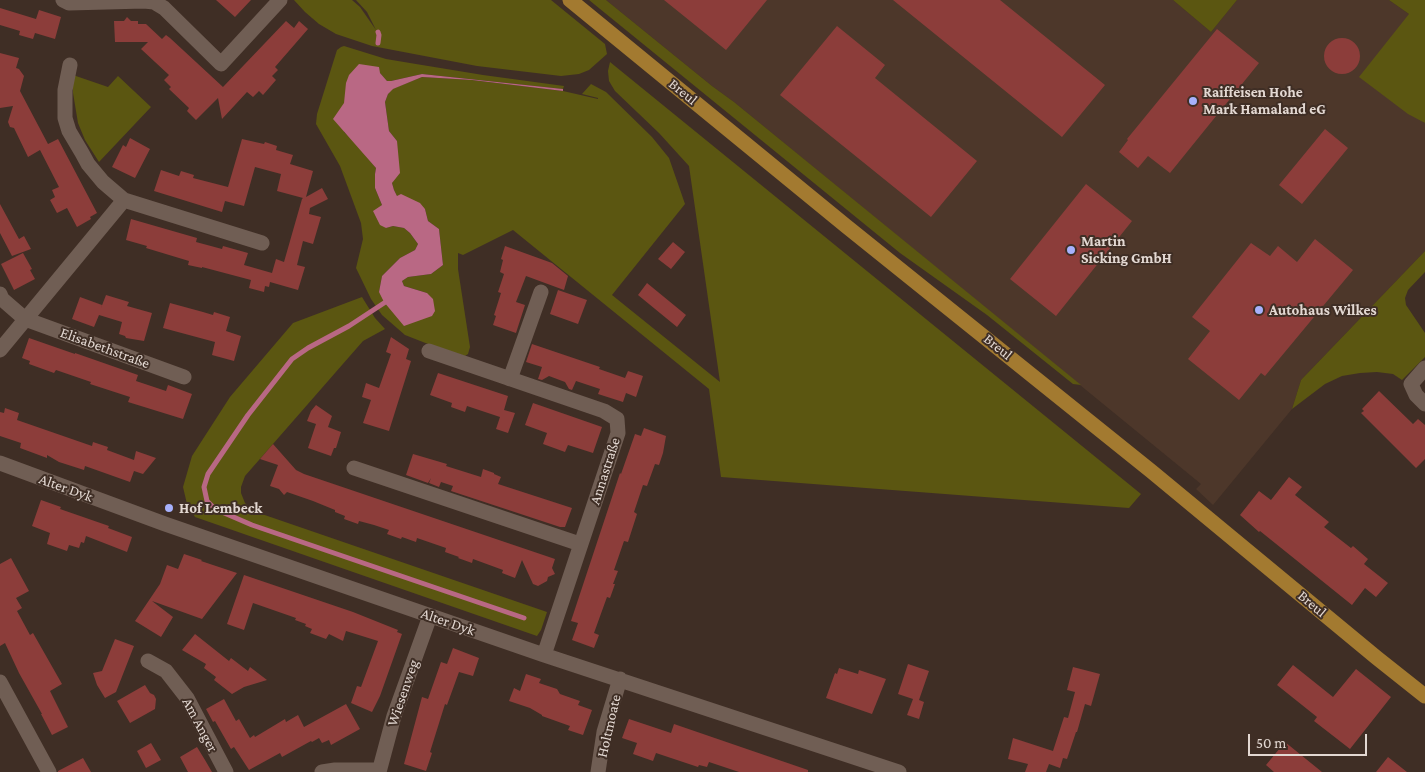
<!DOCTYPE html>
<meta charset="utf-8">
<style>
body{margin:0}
#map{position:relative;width:1425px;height:772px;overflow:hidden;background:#3f2e25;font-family:"Crimson Pro",serif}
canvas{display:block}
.scale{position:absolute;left:1248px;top:734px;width:119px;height:22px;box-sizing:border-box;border:2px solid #e3d8d2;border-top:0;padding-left:6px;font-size:15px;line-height:18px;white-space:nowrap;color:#e3d8d2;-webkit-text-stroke:4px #3f2e25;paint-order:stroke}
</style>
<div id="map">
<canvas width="1425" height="772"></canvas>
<div class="scale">50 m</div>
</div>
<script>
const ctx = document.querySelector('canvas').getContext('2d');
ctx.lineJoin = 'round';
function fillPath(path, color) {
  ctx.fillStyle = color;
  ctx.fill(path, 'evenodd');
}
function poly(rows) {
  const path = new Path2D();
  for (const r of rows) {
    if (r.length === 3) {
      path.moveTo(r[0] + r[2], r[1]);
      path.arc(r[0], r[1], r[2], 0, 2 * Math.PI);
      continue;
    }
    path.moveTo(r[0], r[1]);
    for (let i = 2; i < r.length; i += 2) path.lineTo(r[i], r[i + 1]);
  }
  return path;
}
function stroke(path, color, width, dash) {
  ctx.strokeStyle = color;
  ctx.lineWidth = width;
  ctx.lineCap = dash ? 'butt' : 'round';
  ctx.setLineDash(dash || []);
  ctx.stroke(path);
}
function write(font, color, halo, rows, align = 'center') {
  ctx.font = font + ' "Crimson Pro",serif';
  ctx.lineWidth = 4;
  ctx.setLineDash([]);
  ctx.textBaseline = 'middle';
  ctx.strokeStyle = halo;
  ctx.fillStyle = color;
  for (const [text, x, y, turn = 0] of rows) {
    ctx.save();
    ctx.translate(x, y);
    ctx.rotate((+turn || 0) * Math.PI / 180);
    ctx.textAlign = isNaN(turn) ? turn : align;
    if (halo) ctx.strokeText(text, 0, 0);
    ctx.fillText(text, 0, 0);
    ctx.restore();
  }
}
const built = poly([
 [606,0,1173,0,1211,32,1237,0,1389,0,1409,14,1423,122,1425,123,1425,251,1301,380,1292,409,1213,505,1196,489,1201,484,734,102,712,86]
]);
const green = poly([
 [294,0,352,0,360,7,376,30,367,12,356,0,551,0,605,44,607,54,589,70,579,74,561,76,477,66,372,46,336,34,319,24,305,12],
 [589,0,606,0,712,86,734,102,1081,385,1073,384,987,315,900,253],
 [1173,0,1237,0,1211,32],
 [1389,0,1425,0,1425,123,1408,114,1359,77,1409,14],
 [344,46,386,59,416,64,483,75,564,86,563,89,422,74,391,81,387,81,380,73,345,96,344,132,351,138,376,168,375,174,375,188,382,205,374,213,386,228,393,226,404,228,410,233,418,244,415,250,400,258,382,276,379,292,427,293,404,286,402,281,408,277,431,274,443,265,439,229,428,221,425,209,397,196,394,190,392,183,394,179,397,141,389,131,385,102,388,94,392,89,422,77,472,80,563,91,598,99,598,98,582,94,591,84,606,92,652,137,669,158,685,204,612,295,720,382,689,166,659,133,615,91,609,81,608,71,610,62,1141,494,1129,508,721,477,709,389,513,230,463,255,458,253,458,269,470,347,468,354,465,356,428,344,405,335,382,315,371,299,356,268,363,239,361,223,340,166,316,124,317,114,337,50,341,47],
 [73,75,108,87,118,76,151,107,99,162,85,140,78,123,73,93],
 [1425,251,1425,272,1408,290,1405,298,1406,305,1425,333,1425,357,1402,380,1393,374,1377,372,1360,373,1342,376,1325,384,1292,409,1301,380],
 [362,297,375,318,385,329,363,341,245,476,241,487,241,493,245,503,253,511,547,612,541,630,537,636,195,517,187,504,183,487,192,456,230,397,293,323]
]);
const water = poly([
 [359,64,379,67,380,73,387,81,391,81,422,74,563,89,563,91,472,80,422,77,393,89,388,94,385,102,389,131,397,141,400,173,392,183,394,190,397,196,401,194,420,203,425,209,428,221,439,229,443,265,431,274,408,277,402,281,404,286,427,293,433,299,435,311,432,316,404,326,384,302,379,292,382,276,400,258,415,250,418,244,410,233,404,228,393,226,386,228,380,225,373,211,382,205,375,188,375,174,376,168,333,119,344,103,346,83,349,75]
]);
const stream = poly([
 [378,32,379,35,378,43],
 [384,303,349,326,308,348,292,359,248,415,208,474,204,487,207,501,215,509,252,525,524,618]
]);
const building = poly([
 [216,0,251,0,235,17],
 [664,0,767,0,726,50],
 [893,0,1000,0,1105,85,1062,137],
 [0,8,36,19,39,10,61,17,55,39,35,33,33,39,19,35,20,31,0,25],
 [127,17,131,21,138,21,138,24,146,24,162,39,166,35,170,38,223,87,286,21,294,28,299,21,308,29,275,67,278,70,272,76,276,80,263,95,259,91,253,97,247,92,222,119,218,98,196,120,187,111,189,108,169,89,171,87,164,80,169,75,141,49,148,42,115,42,114,21,124,21],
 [837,26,885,65,875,78,977,161,931,217,780,95],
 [1217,29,1259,63,1170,173,1148,156,1138,168,1119,152,1128,140,1127,139],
 [1342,56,18],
 [0,53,19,58,16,68,19,69,24,76,20,91,48,144,58,139,97,213,90,217,91,219,77,227,67,208,57,213,50,200,55,197,52,190,59,187,40,150,28,157,14,128,10,127,8,122,13,106,0,108],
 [1325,129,1348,148,1302,204,1279,185],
 [130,138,150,149,135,178,112,167,123,145,126,147],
 [242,139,264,144,265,142,277,146,276,150,293,155,290,164,313,171,306,197,322,188,328,199,310,208,309,214,321,217,313,244,303,241,297,265,305,267,298,290,270,282,269,287,265,286,264,292,249,288,251,280,202,267,202,268,188,265,189,261,146,248,147,246,126,240,131,219,197,238,196,242,222,249,223,246,248,253,244,265,272,273,276,259,284,262,302,199,303,198,277,191,281,174,255,167,244,206,225,201,222,212,154,191,161,170,179,176,181,171,194,175,193,178,228,187],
 [1086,184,1132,221,1056,316,1010,279],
 [0,204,19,239,24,236,31,249,12,256,0,233],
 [1315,239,1353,270,1265,376,1261,373,1239,400,1188,359,1210,331,1192,317,1251,243,1270,256,1278,246,1297,262],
 [673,242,685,252,671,269,658,259],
 [505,246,552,263,568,276,564,290,526,276,516,302,525,305,516,333,493,325,496,316,494,315,501,293,498,292,504,274,500,272,503,260,501,259],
 [23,253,32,269,30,270,35,279,14,290,1,264],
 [647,283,686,315,677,327,638,295],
 [558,290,587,300,578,324,550,314],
 [106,295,129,302,127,306,152,313,144,341,126,338,125,336,119,334,122,322,99,315,94,327,72,319,80,297,102,305,101,308],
 [170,303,203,312,213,315,214,312,230,317,226,331,241,336,234,361,212,355,215,342,163,328],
 [391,337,409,349,406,359,411,361,389,431,363,423,371,400,362,397,366,383,379,388,391,354,386,352],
 [29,338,75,354,75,353,138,375,136,381,166,391,168,385,192,394,183,419,128,402,130,397,90,384,91,382,56,370,54,373,29,364,30,361,22,358],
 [532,344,600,367,599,369,625,378,628,371,643,376,636,397,626,393,623,402,598,394,600,389,576,381,572,390,569,389,565,382,549,376,542,380,538,379,542,367,526,362],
 [438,373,508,396,504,410,515,413,508,433,496,429,500,417,467,406,465,412,451,407,452,403,430,395],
 [1379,391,1413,424,1418,419,1425,425,1425,459,1416,468,1361,413,1364,411,1362,409],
 [533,403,602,427,593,453,568,445,565,452,543,444,547,433,525,425],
 [316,405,332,416,328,427,341,432,336,448,334,448,331,456,308,448,316,424,307,421,311,411],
 [5,408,19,413,17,420,92,446,93,442,108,447,107,450,134,460,136,451,156,458,143,474,134,471,130,482,85,466,84,470,59,462,47,455,47,458,20,448,21,443,0,436,0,412,4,413],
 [644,428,666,436,663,453,659,465,655,464,647,486,643,485,634,512,637,514,628,542,624,541,614,570,618,571,613,584,615,584,610,598,607,597,594,633,599,635,594,648,572,640,578,623,571,621,620,473,621,474,635,434,641,436],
 [273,444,296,470,304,474,555,559,552,568,555,574,548,577,547,581,538,586,533,584,522,560,515,578,502,573,503,570,473,559,472,563,458,558,459,557,445,552,446,548,417,538,416,542,402,537,401,539,387,534,389,530,374,525,359,521,358,524,344,519,345,516,335,512,335,510,313,501,287,492,284,495,279,489,270,486,278,465,260,459],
 [413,454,447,464,446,466,481,477,483,469,494,473,494,474,501,477,498,484,572,508,565,527,560,527,451,491,453,486,441,482,439,487,429,483,431,478,428,483,406,475],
 [1289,477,1302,487,1295,495,1329,522,1324,527,1351,548,1353,546,1368,559,1364,564,1388,583,1376,597,1365,588,1352,605,1260,531,1259,532,1240,515,1259,491,1271,500],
 [41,500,61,507,60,509,109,526,108,528,132,537,127,552,86,536,84,543,81,542,79,548,69,545,67,551,47,544,50,533,32,526],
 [184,554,202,560,201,561,237,573,202,619,152,601,173,617,161,637,135,621,160,584,167,565,178,569],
 [11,558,29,591,16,598,22,608,17,611,30,635,33,633,62,684,50,691,68,727,52,735,41,714,42,714,19,673,5,643,0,646,0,564],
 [244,575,353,612,398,630,397,632,402,634,380,696,372,712,351,703,357,686,361,687,378,641,346,631,343,641,329,634,326,639,310,633,312,629,305,626,306,624,295,620,296,618,253,603,244,630,227,624],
 [195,634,229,661,231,658,248,671,250,667,267,680,244,687,232,694,214,680,216,677,204,668,206,664,182,650],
 [115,639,134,646,116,692,105,698,97,685,93,673,102,671],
 [453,648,479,658,473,676,459,672,447,705,445,704,430,752,432,753,426,771,404,764,422,697,428,699,441,662,447,664],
 [908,664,929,671,919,700,924,702,919,719,907,715,913,699,898,694],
 [1293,665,1333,697,1356,669,1391,697,1350,749,1314,721,1317,717,1277,685],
 [1073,667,1100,674,1091,706,1085,704,1077,732,1076,732,1067,759,1063,758,1060,768,1049,764,1046,772,1025,772,1028,764,1008,759,1013,738,1053,751,1064,717,1068,718,1075,692,1067,690],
 [839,668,858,674,859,670,886,679,872,714,826,698,835,673,837,674],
 [526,674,541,679,539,683,557,689,560,694,580,701,578,705,592,710,583,735,568,730,570,726,542,716,542,715,530,708,509,701,514,688,520,691],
 [145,685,150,693,154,695,156,699,155,709,130,723,117,701],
 [224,699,236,721,239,719,250,738,254,735,255,737,285,719,286,722,298,715,304,727,346,704,360,729,331,745,329,740,322,743,319,738,312,742,311,741,282,757,280,753,249,770,234,747,231,749,215,721,213,722,206,709],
 [629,719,671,733,674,724,808,770,808,772,739,772,709,762,707,767,699,765,698,767,656,753,653,761,633,754,637,743,622,738],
 [1285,742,1322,772,1274,772,1266,765],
 [151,743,161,760,146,768,137,751],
 [197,747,205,760,212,772,188,772,180,757],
 [1388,757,1407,772,1376,772],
 [83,758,91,772,58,772,58,771]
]);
const minor = poly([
 [63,0,69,3,144,1,154,2,164,8,221,64,280,0],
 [70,65,65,90,65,118,69,131,82,153,88,164,103,182,124,200,262,243],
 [0,294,2,299,25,319,184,377],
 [0,350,124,200],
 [429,351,604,411,617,419,618,433,544,655],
 [1425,368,1411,384,1416,395,1425,404],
 [510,379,541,292],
 [0,463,165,524,544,655,899,772],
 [354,468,580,544],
 [148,661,166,671,187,698,226,772],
 [0,682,49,772],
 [322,772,335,770,379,770],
 [379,772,394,716,430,616],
 [598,772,604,732,620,679]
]);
const major = poly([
 [570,0,846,226,1151,471,1377,658,1425,696]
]);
const markers = [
 [1193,101,5,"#a7b1fc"],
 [1071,250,5,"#a7b1fc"],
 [1259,310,5,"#a7b1fc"],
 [169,508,5,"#a7b1fc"]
];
const streetNames = [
 ["Breul",683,92,39],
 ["Breul",998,347,39],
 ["Elisabethstraße",105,348,20],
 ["Annastraße",605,471,-72],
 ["Alter Dyk",66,488,20],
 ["Breul",1312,604,40],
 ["Alter Dyk",448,622,19],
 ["Wiesenweg",403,693,-71],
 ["Am Anger",200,725,62],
 ["Holtmoate",609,726,-77]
];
const poiNames = [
 ["Raiffeisen Hohe",1203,92],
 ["Mark Hamaland eG",1203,109],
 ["Martin",1081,241],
 ["Sicking GmbH",1081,258],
 ["Autohaus Wilkes",1269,310],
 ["Hof Lembeck",179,508]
];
fillPath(built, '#4d372a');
fillPath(green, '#5b5611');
fillPath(water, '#b96884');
stroke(stream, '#b96884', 5);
fillPath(building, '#8c3d3a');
stroke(minor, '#705e54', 15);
stroke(major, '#a37a30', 15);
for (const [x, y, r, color] of markers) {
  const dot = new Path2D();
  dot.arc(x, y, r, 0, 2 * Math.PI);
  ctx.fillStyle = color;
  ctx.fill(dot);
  stroke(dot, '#3f2e25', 2);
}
write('15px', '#e3d8d2', '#3f2e25', streetNames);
write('bold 15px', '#e3d8d2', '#3f2e25', poiNames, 'left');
</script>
